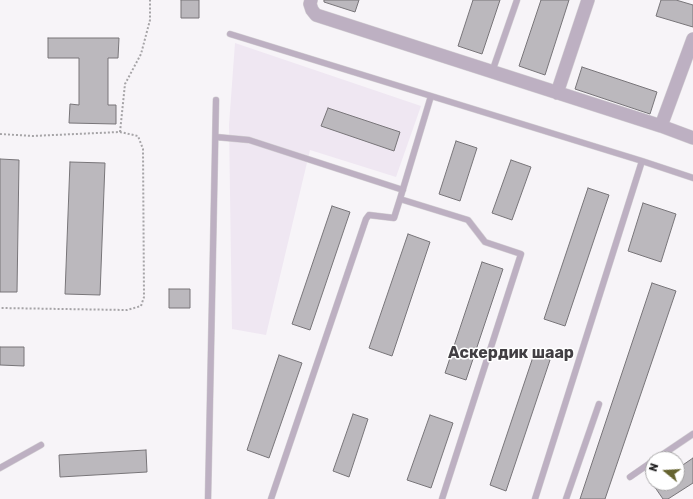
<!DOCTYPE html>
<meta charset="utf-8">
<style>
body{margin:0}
#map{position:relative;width:693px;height:499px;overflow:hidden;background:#f7f4f8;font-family:Rubik,sans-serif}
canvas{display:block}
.north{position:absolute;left:645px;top:451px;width:40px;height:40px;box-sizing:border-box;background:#fff;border:1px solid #a6a5a6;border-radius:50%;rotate:288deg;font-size:11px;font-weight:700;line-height:16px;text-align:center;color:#201f20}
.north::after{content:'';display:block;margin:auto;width:14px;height:18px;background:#65632f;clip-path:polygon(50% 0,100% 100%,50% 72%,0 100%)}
</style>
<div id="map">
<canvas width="693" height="499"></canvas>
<div class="north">N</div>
</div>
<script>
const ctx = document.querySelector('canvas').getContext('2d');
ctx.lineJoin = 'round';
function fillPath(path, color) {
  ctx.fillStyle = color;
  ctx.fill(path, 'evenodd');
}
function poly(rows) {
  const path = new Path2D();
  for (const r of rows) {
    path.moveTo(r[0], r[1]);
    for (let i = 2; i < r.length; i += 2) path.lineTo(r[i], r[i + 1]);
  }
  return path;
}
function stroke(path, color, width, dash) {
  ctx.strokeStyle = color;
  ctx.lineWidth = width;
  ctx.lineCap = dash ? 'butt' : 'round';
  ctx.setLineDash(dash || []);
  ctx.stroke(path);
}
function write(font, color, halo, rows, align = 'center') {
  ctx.font = font + ' Rubik,sans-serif';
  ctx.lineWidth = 3;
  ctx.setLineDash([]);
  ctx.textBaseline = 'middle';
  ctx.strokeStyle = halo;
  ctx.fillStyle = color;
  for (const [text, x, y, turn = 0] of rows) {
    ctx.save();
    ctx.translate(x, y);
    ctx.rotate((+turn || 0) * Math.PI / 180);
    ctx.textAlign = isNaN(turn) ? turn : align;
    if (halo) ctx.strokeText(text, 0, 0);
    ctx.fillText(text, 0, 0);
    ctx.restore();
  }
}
const built = poly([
 [235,43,421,106,396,177,310,150,266,335,232,329,229,125]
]);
const building = poly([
 [181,0,199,0,199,18,181,18,181,0],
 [324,0,359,0,355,12,324,2,324,0],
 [473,0,500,0,482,54,458,46,473,0],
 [541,0,569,0,545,75,519,66,541,0],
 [661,0,676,0,693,5,693,27,656,16,661,0],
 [48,38,119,38,118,58,108,58,108,105,116,105,116,124,69,123,70,104,79,105,79,58,48,58,48,38],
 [582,67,657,92,650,114,575,89,582,67],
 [328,108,400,132,394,151,321,126,328,108],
 [456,141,477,148,460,201,439,194,456,141],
 [0,159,19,160,17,292,0,292,0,159],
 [511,160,531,167,512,220,492,213,511,160],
 [70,162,105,163,100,295,65,294,70,162],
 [588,188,609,195,565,326,544,319,588,188],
 [643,203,676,214,661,262,628,251,643,203],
 [332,206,350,212,310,330,292,324,332,206],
 [408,234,430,242,392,356,369,348,408,234],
 [482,262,503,269,466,380,445,373,482,262],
 [652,283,676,291,605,499,580,499,652,283],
 [169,289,190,289,190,308,169,308,169,289],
 [0,347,24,347,24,366,0,365,0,347],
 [534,354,550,360,506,491,490,485,534,354],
 [279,355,302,363,269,458,247,450,279,355],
 [353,414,368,419,349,477,333,471,353,414],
 [430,415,453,423,431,488,407,480,430,415],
 [146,450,147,472,60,477,59,455,146,450],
 [693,458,693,483,668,499,663,499,652,483,677,483,677,469,693,458]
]);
const path = poly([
 [120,132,125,84,141,54,150,20,150,0],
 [0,134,32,136,120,132,138,136,143,149,144,297,141,306,127,310,0,308]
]);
const service = poly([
 [230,34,642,161,693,178],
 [492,72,517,0],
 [216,137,249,140,403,190],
 [400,199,468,220,485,242,521,254,442,499],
 [656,459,693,434],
 [0,468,41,445],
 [630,477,653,461],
 [208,499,216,100],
 [271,499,366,219,369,215,394,218,400,199,431,96],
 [535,499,642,161],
 [566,499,599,404]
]);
const minor = poly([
 [311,0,310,4,312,10,316,15,661,126],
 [693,39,661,126,693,138],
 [557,93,588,0]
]);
const quarterNames = [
 ["Аскердик шаар",511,353]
];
fillPath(built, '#efe7f2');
fillPath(building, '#bbb8bd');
stroke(building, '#787579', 1);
stroke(service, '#d5d2d5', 7);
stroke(minor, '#d5d2d5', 14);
stroke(path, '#a6a4a7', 2, [2, 2]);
stroke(service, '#bdb0c2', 6);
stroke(minor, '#bdb0c2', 13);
write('bold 16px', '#423f43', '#fff', quarterNames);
</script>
